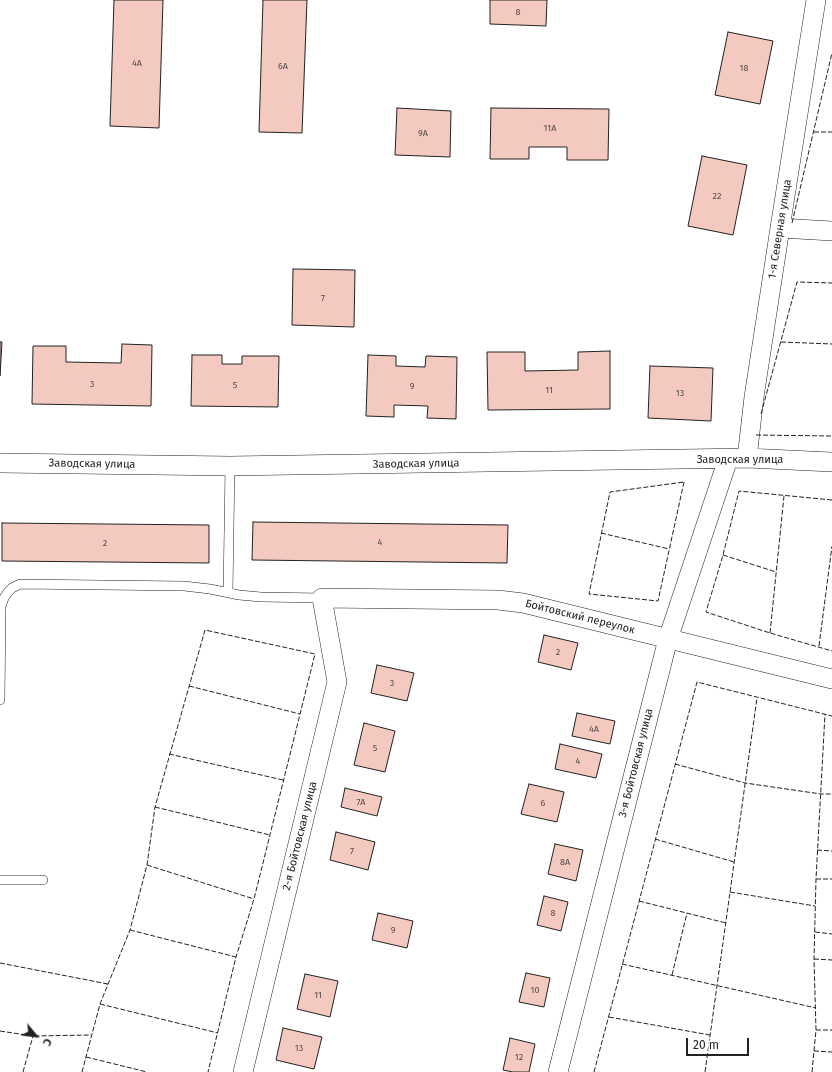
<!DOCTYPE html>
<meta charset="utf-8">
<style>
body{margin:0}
#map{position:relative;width:832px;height:1072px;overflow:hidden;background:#fff;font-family:"Fira Sans",sans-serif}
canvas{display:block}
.north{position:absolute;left:16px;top:1016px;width:40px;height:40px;-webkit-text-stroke:3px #fff;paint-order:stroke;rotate:119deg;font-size:11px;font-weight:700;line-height:16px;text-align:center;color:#222}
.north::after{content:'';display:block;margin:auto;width:14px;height:18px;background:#222;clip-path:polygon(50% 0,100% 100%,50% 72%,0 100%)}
.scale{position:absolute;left:686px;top:1038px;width:63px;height:18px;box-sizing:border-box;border:2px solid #222;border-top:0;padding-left:5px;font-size:12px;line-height:14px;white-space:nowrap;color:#222;-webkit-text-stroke:3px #fff;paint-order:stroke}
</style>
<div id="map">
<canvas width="832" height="1072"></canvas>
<div class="north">С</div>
<div class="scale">20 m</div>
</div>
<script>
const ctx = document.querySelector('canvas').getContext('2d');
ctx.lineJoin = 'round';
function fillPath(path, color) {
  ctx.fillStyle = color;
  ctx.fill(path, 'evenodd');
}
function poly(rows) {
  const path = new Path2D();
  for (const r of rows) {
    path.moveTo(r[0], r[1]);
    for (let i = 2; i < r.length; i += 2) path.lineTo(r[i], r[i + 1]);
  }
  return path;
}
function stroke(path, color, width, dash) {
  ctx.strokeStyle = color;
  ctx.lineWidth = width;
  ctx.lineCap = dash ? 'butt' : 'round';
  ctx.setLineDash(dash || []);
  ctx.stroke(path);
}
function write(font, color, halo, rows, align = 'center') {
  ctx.font = font + ' "Fira Sans",sans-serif';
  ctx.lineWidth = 3;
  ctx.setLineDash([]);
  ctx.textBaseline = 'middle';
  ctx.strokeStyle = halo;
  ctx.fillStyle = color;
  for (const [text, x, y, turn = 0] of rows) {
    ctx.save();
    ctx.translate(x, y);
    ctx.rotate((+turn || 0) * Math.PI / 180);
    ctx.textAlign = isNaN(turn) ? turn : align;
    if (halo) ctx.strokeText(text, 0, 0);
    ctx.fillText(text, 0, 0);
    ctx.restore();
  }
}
const building = poly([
 [114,0,163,0,159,128,110,126,114,0],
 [263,0,307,0,302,133,259,132,263,0],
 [490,0,547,0,546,26,490,24,490,0],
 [728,32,773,41,760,104,715,95,728,32],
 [397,108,451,111,450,157,395,155,397,108],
 [491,108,609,109,608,160,567,160,567,147,529,147,529,159,490,159,491,108],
 [702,156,747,165,733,235,688,226,702,156],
 [293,269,355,270,354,327,292,325,293,269],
 [0,342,2,342,0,376,0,342],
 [122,344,152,345,151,406,32,404,33,346,66,346,66,362,121,363,122,344],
 [610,351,610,409,488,410,487,352,525,352,525,371,578,370,578,352,610,351],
 [192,355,222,355,222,364,242,364,242,356,279,356,278,407,191,406,192,355],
 [368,355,396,356,396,366,425,367,426,356,457,357,456,419,427,418,428,406,394,405,394,417,366,416,368,355],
 [650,366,713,368,711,421,648,418,650,366],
 [253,522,508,525,507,563,252,560,253,522],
 [2,523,209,525,209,563,2,561,2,523],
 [544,635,578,643,571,670,538,662,544,635],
 [377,665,414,673,407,701,371,693,377,665],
 [577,713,615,721,610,744,572,736,577,713],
 [364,723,395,731,385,772,354,765,364,723],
 [560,744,602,754,596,778,555,769,560,744],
 [529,784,564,792,557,822,521,814,529,784],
 [345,788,382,797,377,816,341,807,345,788],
 [336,832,375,842,368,870,330,860,336,832],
 [555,844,583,850,576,881,548,874,555,844],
 [544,896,568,902,561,931,537,925,544,896],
 [378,913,413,921,407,948,372,940,378,913],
 [526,973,550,978,544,1007,519,1002,526,973],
 [305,974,338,981,330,1017,297,1009,305,974],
 [283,1028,322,1037,314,1069,276,1060,283,1028],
 [510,1038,535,1044,529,1072,513,1072,503,1070,510,1038]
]);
const lane = poly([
 [228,592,230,466],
 [0,700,1,606,4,598,8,592,12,588,20,584,184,586,210,589,239,595,261,597,322,598],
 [0,880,43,880]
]);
const street = poly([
 [780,228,832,231],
 [747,458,754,397,780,228,816,0],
 [0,463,230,466,747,458,832,462],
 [243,1072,337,682,322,598,498,600,523,603,832,679],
 [558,1072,668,639,728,459]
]);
const fence = poly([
 [814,132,832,132],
 [792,223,832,53],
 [781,342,832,344],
 [761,414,797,282,832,283],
 [756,435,832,436],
 [684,482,658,601,589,594,610,492,684,482],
 [832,500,739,491,723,555,706,612,770,633,832,651],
 [601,533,669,549],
 [723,555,776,572],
 [770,633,784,496],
 [819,646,832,546],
 [189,686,300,714],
 [169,754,283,780],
 [675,764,745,783,821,794,832,794],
 [155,807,270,835],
 [655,839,734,862],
 [817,850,832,851],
 [147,865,254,899],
 [816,879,832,879],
 [730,892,815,906],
 [639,901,726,923],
 [130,930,236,957],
 [815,932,832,934],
 [814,959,832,960],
 [0,963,108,984],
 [622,964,816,1008],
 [672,975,687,913],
 [100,1004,218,1033],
 [609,1017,710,1035],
 [816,1030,832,1030],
 [0,1031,33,1036,91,1035],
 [814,1051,832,1052],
 [86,1057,147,1072],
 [23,1072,33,1036],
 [82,1072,100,1004,130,930,147,865,155,807,205,630,315,654,254,899,236,957,208,1072],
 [594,1072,697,682,832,716],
 [705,1072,757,698],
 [812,1072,816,1030,814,959,816,879,825,714]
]);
const numberNames = [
 ["8",518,12],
 ["4А",137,63],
 ["6А",283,66],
 ["18",744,68],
 ["11А",550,128],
 ["9А",423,133],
 ["22",717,196],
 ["7",323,298],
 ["3",92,384],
 ["5",235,385],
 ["9",412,386],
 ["11",549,390],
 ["13",680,393],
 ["4",380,542],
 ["2",105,543],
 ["2",558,652],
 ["3",392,683],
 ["4А",594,729],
 ["5",375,748],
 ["4",578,761],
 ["7А",361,802],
 ["6",543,803],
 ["7",352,851],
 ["8А",565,862],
 ["8",553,913],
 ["9",393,930],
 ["10",535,990],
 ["11",318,995],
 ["13",299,1048],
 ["12",519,1057]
];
const streetNames = [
 ["1-я Северная улица",780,229,-81],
 ["Заводская улица",740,460],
 ["Заводская улица",92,464,1],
 ["Заводская улица",416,464,-1],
 ["Бойтовский переулок",580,617,14],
 ["3-я Бойтовская улица",636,763,-76],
 ["2-я Бойтовская улица",300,836,-76]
];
fillPath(building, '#f3c9c0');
stroke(building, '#222', 1);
stroke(lane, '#222', 10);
stroke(street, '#222', 20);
stroke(lane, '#fff', 9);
stroke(street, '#fff', 19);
stroke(fence, '#222', 1, [5, 2]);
write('9px', '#564c4a', null, numberNames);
write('11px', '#222', '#fff', streetNames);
</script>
